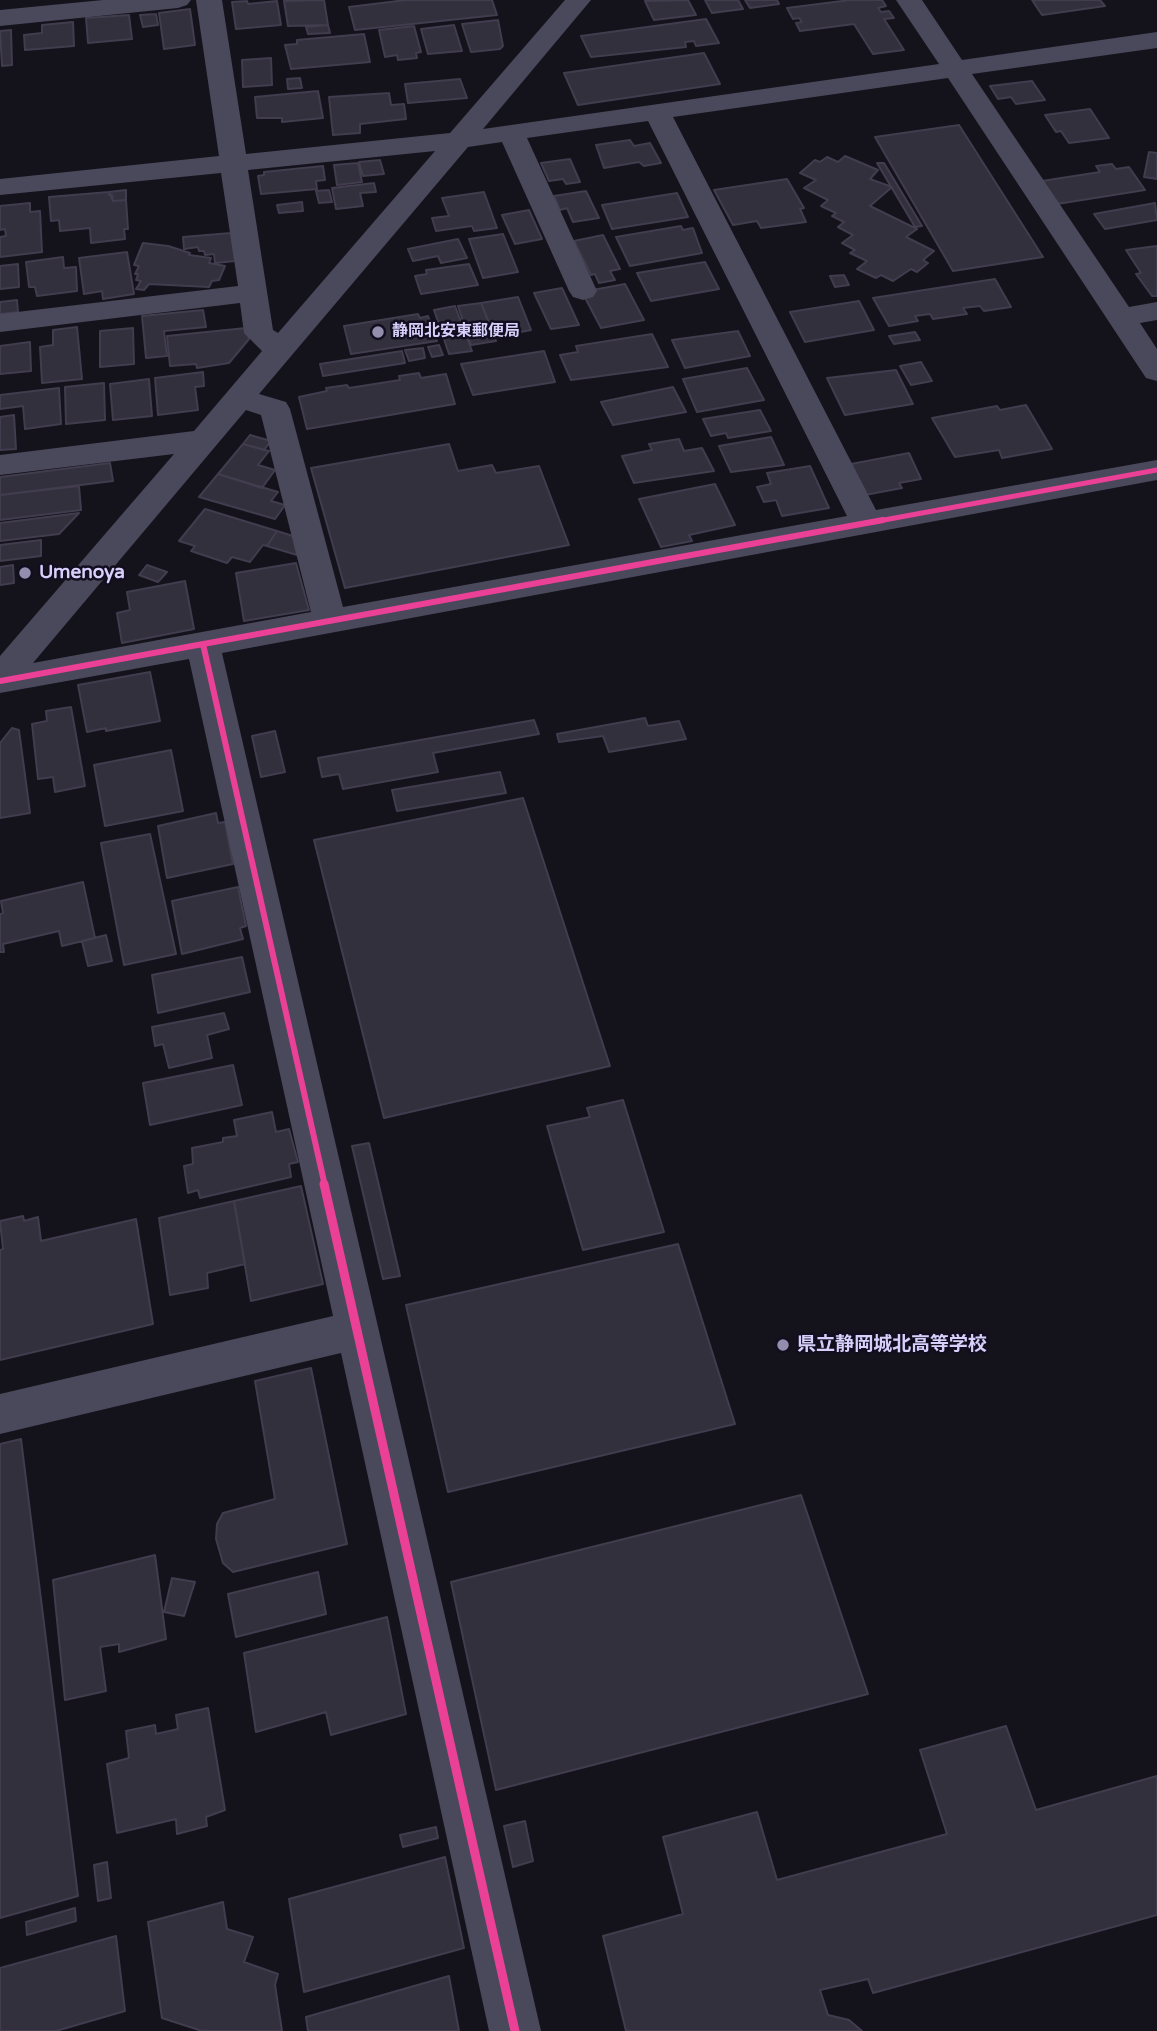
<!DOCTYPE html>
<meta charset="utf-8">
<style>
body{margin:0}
canvas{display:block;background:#14121b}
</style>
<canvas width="1157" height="2031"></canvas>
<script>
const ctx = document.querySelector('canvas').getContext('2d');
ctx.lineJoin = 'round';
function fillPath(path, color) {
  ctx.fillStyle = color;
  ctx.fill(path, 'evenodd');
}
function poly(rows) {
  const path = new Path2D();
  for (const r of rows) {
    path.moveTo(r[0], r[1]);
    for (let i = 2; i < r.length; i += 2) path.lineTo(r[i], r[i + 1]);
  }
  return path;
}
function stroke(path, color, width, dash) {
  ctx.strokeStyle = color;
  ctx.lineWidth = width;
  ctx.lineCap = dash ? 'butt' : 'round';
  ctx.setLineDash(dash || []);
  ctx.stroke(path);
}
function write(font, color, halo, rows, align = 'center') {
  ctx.font = font + ' "Varela Round","Noto Sans JP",sans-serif';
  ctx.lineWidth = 5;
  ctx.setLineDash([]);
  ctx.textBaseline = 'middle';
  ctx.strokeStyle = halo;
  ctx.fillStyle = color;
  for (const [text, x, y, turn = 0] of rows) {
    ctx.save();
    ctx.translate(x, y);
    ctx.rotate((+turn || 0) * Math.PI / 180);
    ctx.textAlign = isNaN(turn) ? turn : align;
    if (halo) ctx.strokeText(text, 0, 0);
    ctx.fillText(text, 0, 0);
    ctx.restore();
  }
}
const building = poly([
 [324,0,328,25,288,26,284,1,324,0],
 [406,0,492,0,497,15,355,30,349,7,406,0],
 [688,0,696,15,654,20,645,1,688,0],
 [705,0,738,0,743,9,712,13,705,0],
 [745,0,777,0,779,4,750,8,745,0],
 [850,0,882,0,886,6,878,8,881,12,889,11,894,18,884,19,904,50,873,54,854,24,800,31,796,23,802,22,799,18,793,19,787,8,850,0],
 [1032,0,1100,0,1105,6,1042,15,1032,0],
 [247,1,248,4,277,1,281,25,236,29,232,2,247,1],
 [190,9,195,45,164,49,159,13,190,9],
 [156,14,158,25,143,27,140,15,156,14],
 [129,15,132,39,88,43,86,18,129,15],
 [706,19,719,43,696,46,694,41,685,42,686,47,591,57,581,36,706,19],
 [498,20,503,46,500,49,471,52,462,24,498,20],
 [73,22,74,46,25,50,24,35,42,33,42,25,73,22],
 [328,25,330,33,308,34,306,27,328,25],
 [454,25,462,51,428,54,421,29,454,25],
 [414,26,421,52,416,53,417,58,398,60,397,55,385,57,379,30,414,26],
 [11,30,12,65,2,66,0,31,11,30],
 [364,34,370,62,291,69,285,45,297,44,297,40,364,34],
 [704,53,720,84,578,105,564,73,704,53],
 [271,58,272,85,243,87,242,60,271,58],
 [300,78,302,88,288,89,287,79,300,78],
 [460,79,467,98,408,103,405,84,460,79],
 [1032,81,1045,100,1016,104,1011,97,998,99,990,86,1032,81],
 [318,91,323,118,282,122,282,118,257,118,255,97,318,91],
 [389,93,391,105,404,104,406,119,360,124,360,133,333,135,329,97,389,93],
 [1090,109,1109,138,1069,143,1061,131,1056,132,1045,115,1090,109],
 [959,125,1043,257,953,271,875,137,959,125],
 [630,140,634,146,650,143,661,163,644,166,639,162,604,168,596,145,630,140],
 [1149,152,1157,153,1157,179,1144,177,1149,152],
 [845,156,878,170,870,179,892,187,870,206,917,229,906,237,934,251,923,260,928,263,917,272,911,269,893,281,881,275,876,278,857,269,867,261,850,253,855,250,842,243,853,235,838,227,844,222,832,216,836,213,821,206,828,200,804,188,816,180,800,173,815,160,820,162,827,157,838,162,845,156],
 [570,159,580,182,566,184,563,179,549,181,541,163,570,159],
 [380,160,384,174,363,176,359,162,380,160],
 [358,163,362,182,337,185,334,165,358,163],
 [877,163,884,163,922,226,915,227,877,163],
 [1112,164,1116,169,1129,167,1145,190,1057,204,1042,181,1100,172,1096,166,1112,164],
 [323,166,325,180,316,181,317,189,261,194,258,176,264,175,264,172,323,166],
 [787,179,804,208,800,209,806,222,761,228,757,221,733,225,714,190,787,179],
 [374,183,376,192,360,193,363,206,336,209,332,188,374,183],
 [126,190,126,200,113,201,112,195,109,195,109,192,126,190],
 [329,190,332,202,319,203,316,191,329,190],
 [586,191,599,218,573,222,567,208,560,210,554,196,586,191],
 [109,192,113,201,126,200,128,229,124,229,125,239,91,243,90,228,60,231,59,220,51,221,49,197,109,192],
 [484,192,497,228,474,231,472,226,436,231,432,218,449,216,442,198,484,192],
 [677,193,688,217,612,229,602,205,677,193],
 [302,202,303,211,279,213,277,205,302,202],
 [30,203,30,212,40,211,42,252,0,257,0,237,6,236,5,229,0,230,0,206,30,203],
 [1155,203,1157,220,1105,229,1094,214,1155,203],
 [529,210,542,239,515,244,502,215,529,210],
 [681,226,683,230,693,228,702,253,630,266,616,237,681,226],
 [231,233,235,261,215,263,214,254,205,255,204,251,199,251,198,247,184,249,183,237,231,233],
 [503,234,518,272,483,278,469,239,503,234],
 [603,235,620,269,610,271,615,280,599,283,595,274,591,275,574,241,603,235],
 [458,239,467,258,441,263,438,256,413,261,408,249,458,239],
 [143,243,168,246,190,253,189,255,211,258,209,263,225,266,219,280,212,281,209,287,149,284,144,290,136,289,141,281,136,280,138,274,135,274,139,266,134,265,143,243],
 [1157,246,1157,296,1152,296,1136,274,1141,273,1126,250,1157,246],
 [127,252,134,294,103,299,102,291,84,294,79,258,127,252],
 [63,257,64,268,76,267,77,291,37,296,35,287,29,287,26,262,63,257],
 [705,262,719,289,651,301,637,273,705,262],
 [18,264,19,287,0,289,0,266,18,264],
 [469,264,478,285,421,294,415,276,427,274,426,270,469,264],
 [844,275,849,285,835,287,830,276,844,275],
 [995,279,1011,307,984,311,980,306,963,308,967,314,933,319,930,314,915,316,918,321,889,326,873,298,995,279],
 [625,284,644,320,601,328,582,292,625,284],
 [562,288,579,325,551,329,534,293,562,288],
 [518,297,531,330,495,337,481,303,518,297],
 [17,300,18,312,0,314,0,302,17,300],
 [859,301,874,330,805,342,790,312,859,301],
 [481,303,496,341,471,345,458,306,481,303],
 [455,306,472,351,449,354,434,310,455,306],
 [203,310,206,327,164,331,167,356,146,358,142,316,203,310],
 [418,314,420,318,428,316,437,341,351,354,344,326,418,314],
 [77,327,82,379,42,383,40,347,53,345,53,330,77,327],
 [133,328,134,364,100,367,100,331,133,328],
 [246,328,249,339,229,363,197,368,196,364,170,366,167,336,246,328],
 [738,331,750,356,685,368,672,340,738,331],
 [915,332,920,340,894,344,889,336,915,332],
 [652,334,668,367,571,380,560,355,578,352,576,346,652,334],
 [30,342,31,371,0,374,0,346,30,342],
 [439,345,443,355,432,357,428,347,439,345],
 [423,348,425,358,409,361,405,350,423,348],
 [402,351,405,363,323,376,320,364,402,351],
 [544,351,555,382,473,395,461,364,544,351],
 [921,362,932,381,911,385,900,366,921,362],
 [747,368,764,400,697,412,683,379,747,368],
 [896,370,913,404,845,415,827,378,896,370],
 [203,372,204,386,195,387,198,410,158,415,155,378,203,372],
 [419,373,421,378,446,374,455,404,307,429,299,397,327,391,326,388,347,385,349,388,400,380,399,376,419,373],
 [149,379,152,416,113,420,110,384,149,379],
 [104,383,105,420,66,424,65,387,104,383],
 [673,387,686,412,613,425,601,402,673,387],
 [59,388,61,424,25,429,23,406,0,409,0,395,59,388],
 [1026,405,1052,449,1002,458,999,450,955,457,932,418,997,406,1000,410,1026,405],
 [760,410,771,431,728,438,726,433,711,436,703,419,760,410],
 [14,415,16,449,0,450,0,417,14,415],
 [250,435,271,441,264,450,243,444,250,435],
 [771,437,784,465,731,472,719,446,771,437],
 [679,439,684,451,702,448,714,471,634,483,622,456,652,450,649,444,679,439],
 [243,444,269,451,258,465,275,470,262,488,218,474,243,444],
 [449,444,458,471,492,465,496,473,539,466,569,545,345,588,311,468,449,444],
 [909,453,921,479,899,483,902,488,865,495,851,464,909,453],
 [110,463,113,481,0,495,0,477,110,463],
 [810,466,829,508,782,516,776,500,764,502,757,487,771,484,767,473,810,466],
 [218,474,278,492,271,501,285,505,275,519,199,497,218,474],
 [715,484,735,525,689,535,692,541,661,547,639,499,715,484],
 [79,486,81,510,0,520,0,495,79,486],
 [205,509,277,531,267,546,263,545,250,562,232,557,227,563,191,551,195,546,179,541,205,509],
 [79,513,59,534,0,541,0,523,79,513],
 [277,531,293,536,297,555,267,546,277,531],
 [41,540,41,556,0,561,0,545,41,540],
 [296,563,309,610,244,621,236,573,296,563],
 [13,565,14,583,0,585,0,567,13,565],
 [147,565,167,572,158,582,139,575,147,565],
 [185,581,194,629,122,643,117,613,130,610,127,592,185,581],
 [150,672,160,721,106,731,106,728,87,732,78,685,150,672],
 [71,707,85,786,55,792,53,777,38,779,32,724,47,721,46,711,71,707],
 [645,718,648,726,679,721,686,739,609,752,603,736,559,742,557,734,645,718],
 [534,720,539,734,433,753,438,772,343,789,339,774,322,777,318,758,534,720],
 [12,728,19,730,30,813,0,818,0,743,12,728],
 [275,731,285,772,261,777,252,736,275,731],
 [171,750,183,811,105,826,94,765,171,750],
 [500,772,506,793,397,811,392,790,500,772],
 [523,798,610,1066,384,1118,314,840,523,798],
 [216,813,218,823,225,822,233,864,167,878,158,826,216,813],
 [150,834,176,954,124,965,101,843,150,834],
 [83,882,95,938,62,946,59,931,3,944,4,952,0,952,0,914,3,913,1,901,83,882],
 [238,887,246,926,240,928,243,939,182,954,172,901,238,887],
 [106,935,112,961,88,966,82,941,106,935],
 [242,957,250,992,158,1013,152,975,242,957],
 [224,1013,229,1029,207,1035,212,1058,169,1068,163,1044,155,1046,152,1027,224,1013],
 [233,1065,242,1105,150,1125,143,1083,233,1065],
 [623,1100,664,1232,583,1250,547,1126,590,1117,587,1108,623,1100],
 [272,1112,276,1132,289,1129,298,1162,289,1164,291,1177,200,1198,198,1190,188,1193,184,1166,193,1164,192,1148,223,1142,223,1138,237,1136,234,1120,272,1112],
 [369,1143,400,1276,383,1279,352,1146,369,1143],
 [301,1186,323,1284,251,1301,234,1201,301,1186],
 [234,1201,245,1264,207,1273,208,1288,170,1295,159,1218,234,1201],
 [23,1216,24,1221,38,1217,41,1241,136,1219,153,1324,0,1360,0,1250,3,1249,0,1221,23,1216],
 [678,1244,735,1424,448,1492,406,1305,678,1244],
 [311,1368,347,1544,233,1572,223,1563,216,1539,217,1524,223,1513,275,1499,255,1381,311,1368],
 [21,1439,78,1896,0,1918,0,1444,21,1439],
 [801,1495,868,1694,496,1790,451,1582,801,1495],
 [155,1555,166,1639,119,1652,119,1644,100,1647,106,1691,65,1700,53,1580,155,1555],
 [318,1572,326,1614,236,1637,228,1594,318,1572],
 [172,1578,195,1582,184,1616,164,1612,172,1578],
 [387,1617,406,1714,331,1735,326,1712,256,1732,244,1653,387,1617],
 [208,1708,225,1810,206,1817,207,1826,177,1834,176,1819,117,1833,107,1764,129,1758,126,1731,155,1725,156,1734,178,1729,176,1715,208,1708],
 [1006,1726,1036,1810,1157,1776,1157,1915,873,1993,868,1979,820,1990,828,2015,849,2020,862,2031,626,2031,603,1936,683,1914,663,1837,757,1812,777,1880,947,1834,920,1750,1006,1726],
 [525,1821,533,1861,513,1867,504,1826,525,1821],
 [436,1827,438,1838,403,1847,400,1835,436,1827],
 [445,1857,464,1948,304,1992,289,1899,445,1857],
 [107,1862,111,1898,98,1901,94,1865,107,1862],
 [223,1902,227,1929,253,1937,244,1962,278,1974,275,1985,282,2031,202,2031,162,2018,148,1922,223,1902],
 [75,1908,76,1921,27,1935,26,1922,75,1908],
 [116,1936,125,2011,56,2031,0,2031,0,1968,116,1936],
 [449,1976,459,2031,308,2031,306,2017,449,1976]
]);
const minor = poly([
 [103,0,191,0,187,5,178,8,0,26,0,10,103,0],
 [196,0,222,0,246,154,450,133,565,0,591,0,483,129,939,64,896,0,922,0,962,60,1157,32,1157,48,972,74,1129,307,1157,302,1157,320,1140,323,1157,349,1157,381,1146,378,948,78,673,117,876,510,1157,460,1157,480,222,653,541,2031,489,2031,341,1353,0,1434,0,1394,333,1316,189,659,0,693,0,656,174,454,0,475,0,455,194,431,262,351,244,333,240,303,0,332,0,314,238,286,221,173,0,195,0,179,219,156,196,0],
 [648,121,847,516,343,607,290,409,286,402,259,394,468,147,502,142,569,291,573,297,583,300,593,297,597,291,527,138,648,121],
 [435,151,278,333,273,330,248,170,435,151],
 [246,410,261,415,311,612,33,663,246,410]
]);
const cyclewayFar2 = poly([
 [873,522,1157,470]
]);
const cyclewayFar1 = poly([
 [203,644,325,1186],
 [0,681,883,520]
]);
const cycleway = poly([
 [324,1184,515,2031]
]);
const markers = [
 [378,332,7,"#938ead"],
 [25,573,7,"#938ead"],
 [783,1345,7,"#938ead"]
];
const farPoinames = [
 ["静岡北安東郵便局",392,332]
];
const poiNames = [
 ["Umenoya",39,573],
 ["県立静岡城北高等学校",797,1345]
];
fillPath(building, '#32303d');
stroke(building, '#413c4e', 2);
fillPath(minor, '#4a485b');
stroke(cyclewayFar2, '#ea4096', 5);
stroke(cyclewayFar1, '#ea4096', 6);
stroke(cycleway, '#ea4096', 9);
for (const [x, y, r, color] of markers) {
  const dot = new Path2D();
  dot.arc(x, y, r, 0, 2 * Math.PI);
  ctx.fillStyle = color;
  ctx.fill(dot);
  stroke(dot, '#120e1f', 2.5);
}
write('bold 16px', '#d7d0fb', '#120e1f', farPoinames, 'left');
write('bold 19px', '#d7d0fb', '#120e1f', poiNames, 'left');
</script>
